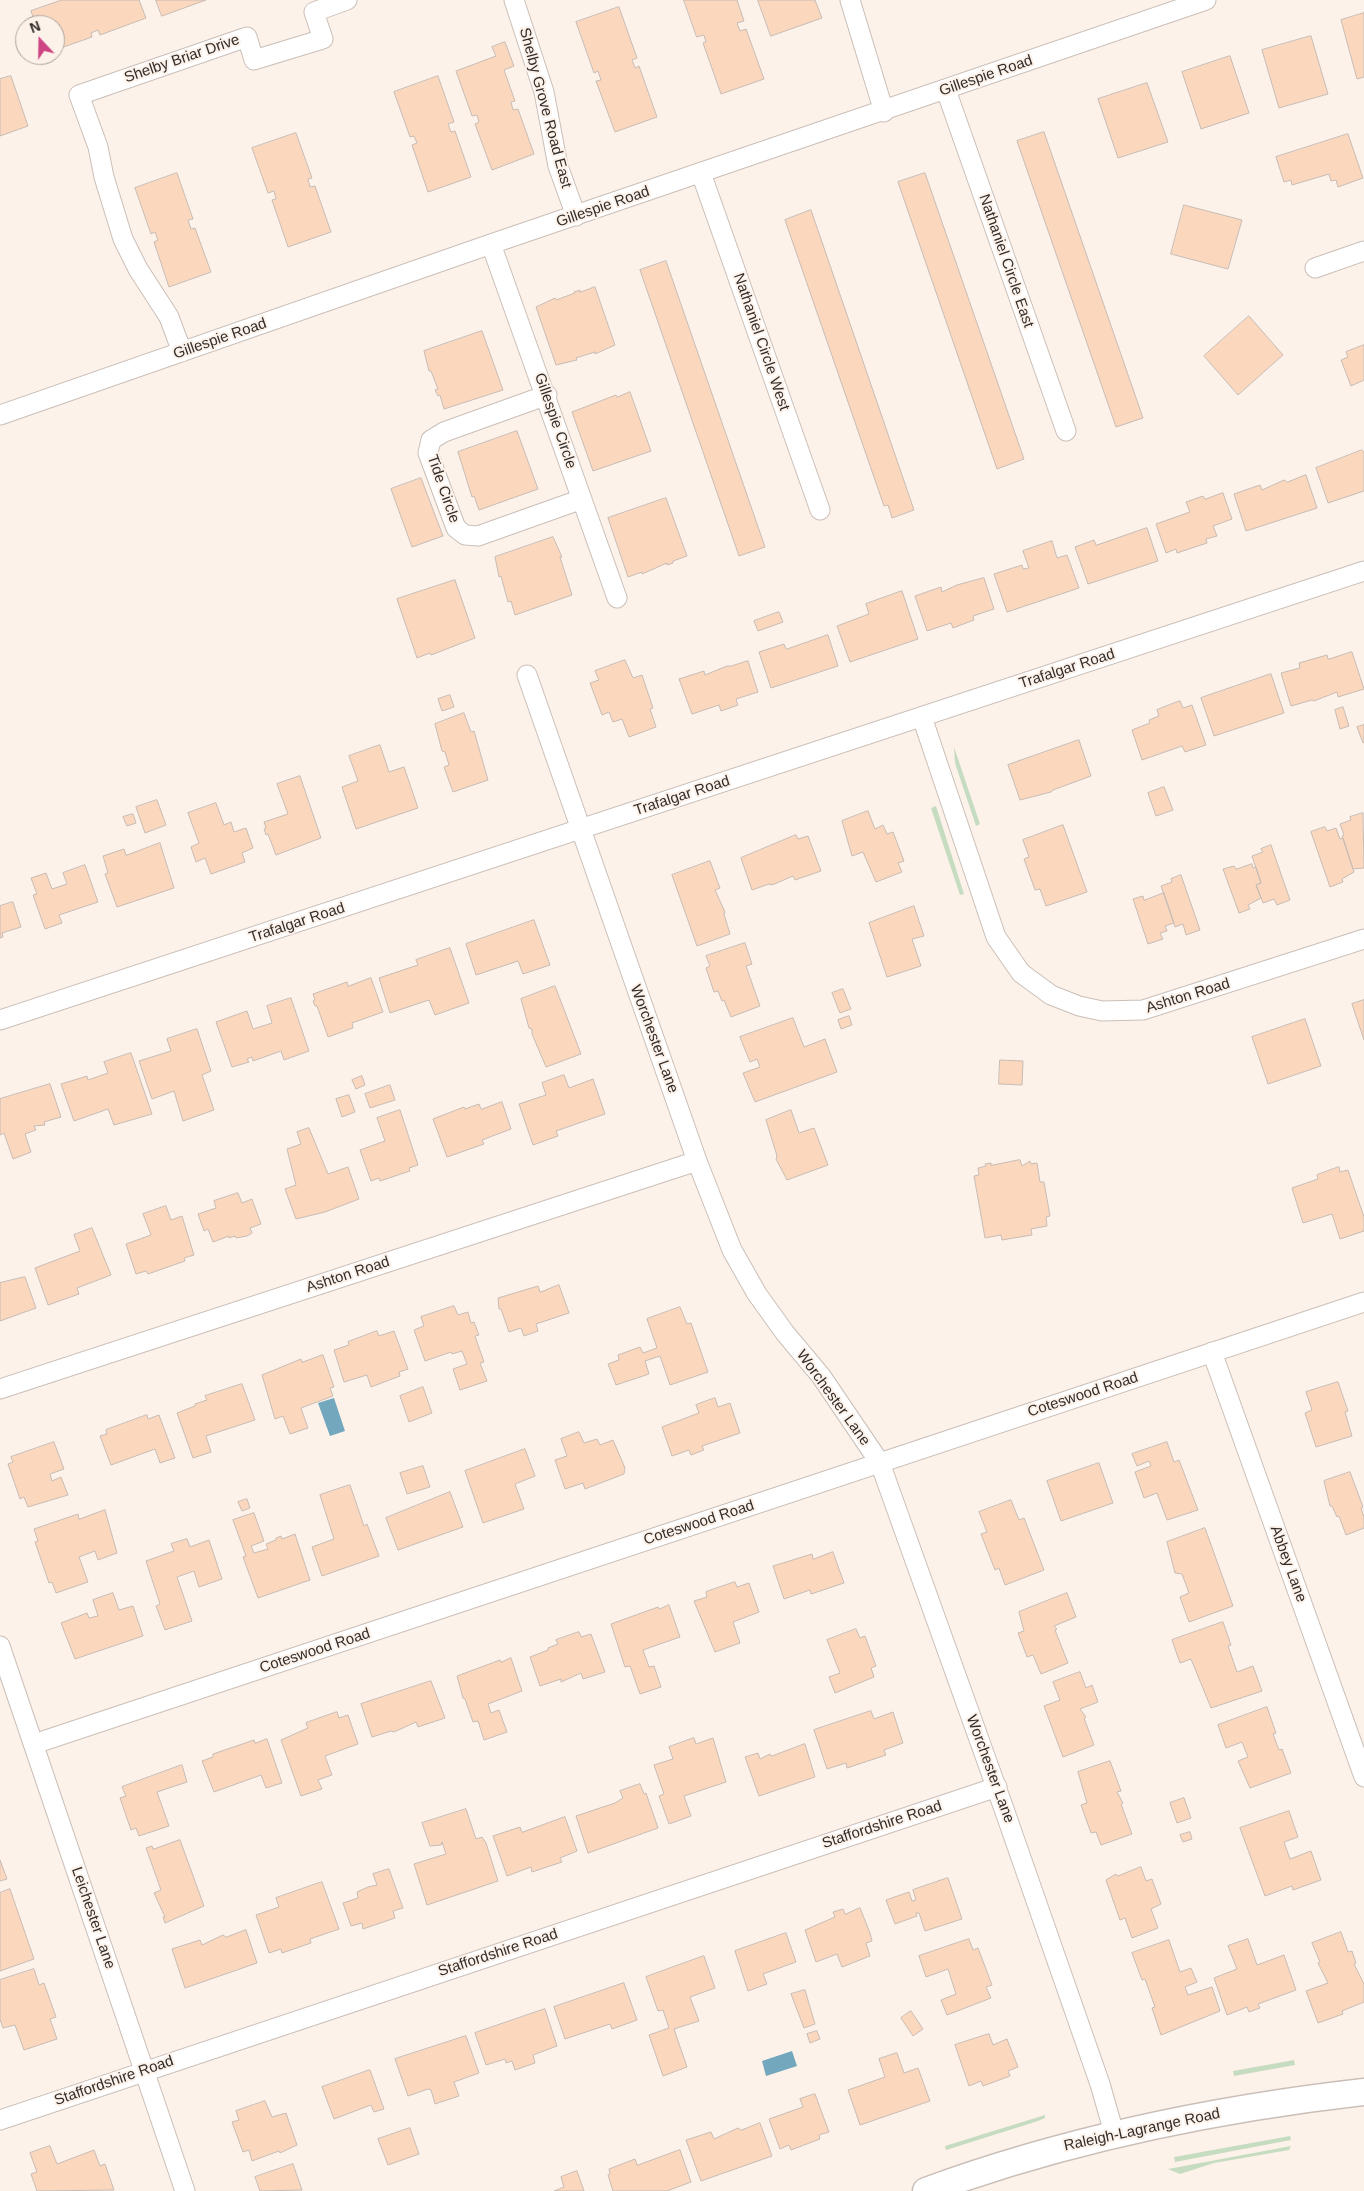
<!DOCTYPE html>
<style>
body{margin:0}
#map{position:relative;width:1364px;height:2191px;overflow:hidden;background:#fdf2ea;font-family:Helvetica,sans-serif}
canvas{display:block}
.north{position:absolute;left:15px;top:15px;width:50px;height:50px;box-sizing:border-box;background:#fdf2ea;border:1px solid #aba39d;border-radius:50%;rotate:339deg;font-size:14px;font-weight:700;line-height:20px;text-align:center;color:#312d2a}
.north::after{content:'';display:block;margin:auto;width:18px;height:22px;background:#cd4583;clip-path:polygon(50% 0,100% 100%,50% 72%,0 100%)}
</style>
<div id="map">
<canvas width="1364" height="2191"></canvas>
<div class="north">N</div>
</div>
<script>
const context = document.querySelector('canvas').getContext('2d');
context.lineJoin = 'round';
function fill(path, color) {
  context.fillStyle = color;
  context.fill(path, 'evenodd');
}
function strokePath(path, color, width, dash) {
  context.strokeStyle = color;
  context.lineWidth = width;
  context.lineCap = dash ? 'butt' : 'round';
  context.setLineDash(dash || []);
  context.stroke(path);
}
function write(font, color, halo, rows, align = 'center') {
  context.font = font + ' Helvetica,sans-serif';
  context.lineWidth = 4;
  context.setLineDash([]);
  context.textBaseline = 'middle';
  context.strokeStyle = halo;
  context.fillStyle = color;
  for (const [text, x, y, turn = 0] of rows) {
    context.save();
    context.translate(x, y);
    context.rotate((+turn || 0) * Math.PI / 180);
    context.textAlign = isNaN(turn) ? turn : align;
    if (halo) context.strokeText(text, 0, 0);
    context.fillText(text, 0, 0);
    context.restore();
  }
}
fill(new Path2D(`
 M954,747l26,77 -4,2 -21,-63z
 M936,806l28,88 -4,1 -29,-87z
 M1294,2060l1,5 -61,11 -1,-5z
 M1045,2115v3l-7,3 -92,29 -1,-4z
 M1290,2136l1,4 -116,22 -1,-5z
 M1291,2146l-2,4 -75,13 -34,11 -12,-5z`), '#c6dcc0');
fill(new Path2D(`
 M334,1398l11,33 -15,5 -12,-33z
 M792,2051l5,15 -31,10 -4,-15z`), '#72a7bd');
const building = new Path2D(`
 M62,0h77l7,18 -46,17 -2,-5 -7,3 1,4 -37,13v-25h-19l-5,-14z
 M156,0h50l-44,16z
 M684,0h53l7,21 -7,2 3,8 6,-2 18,50 -43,15 -18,-51 3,-1 -2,-7 -7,2z
 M758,0h57l7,18 -51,18z
 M619,7l18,51 -5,2 3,8 4,-2 18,51 -42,15 -19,-51 5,-1 -3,-9 -4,2 -18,-51z
 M1364,13v64l-7,2 -16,-59z
 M1311,36l17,58 -49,14 -17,-58z
 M505,42l9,24 -10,4 11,31 -4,1 2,8 5,-1 16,45 -42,16 -17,-46 4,-2 -2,-7 -5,1 -16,-45 40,-15 -4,-9z
 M1230,56l19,57 -48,16 -19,-57z
 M11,76l17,50 -28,10v-57z
 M438,76l16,46 -6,2 3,8 4,-1 16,46 -43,15 -16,-47 5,-2 -3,-7 -4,1 -16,-45z
 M1147,83l21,59 -50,16 -20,-59z
 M1044,132l99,286 -27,9 -99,-286z
 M296,133l16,45 -4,1 2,8 5,-1 16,46 -43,15 -16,-47 4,-1 -2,-8 -6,2 -16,-45z
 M1348,134l15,44 -25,9 -2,-7 -5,1 -2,-7 -37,11 -1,-5 -7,2 -8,-25z
 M177,173l16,46 -5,1 3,9 4,-1 16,44 -42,15 -15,-45 4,-2 -3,-8 -4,2 -16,-46z
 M925,173l99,286 -27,10 -99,-287z
 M1184,205l58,15 -14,49 -57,-15z
 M811,210l103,300 -22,8 -4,-13 -4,1 -99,-286z
 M666,261l99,286 -26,9 -99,-286z
 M595,287l20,58 -20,9v-2l-19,6 1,2 -21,5 -20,-58 19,-9 1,2 19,-7 -1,-1 6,-2v2z
 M1249,316l34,39 -45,40 -34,-39z
 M482,331l21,59 -59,19 -4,-14 -2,1 -3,-6 3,-1 -7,-18h-2l-5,-20z
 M1364,345v35l-13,6 -10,-26 7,-3 -2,-5z
 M630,392l21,59 -58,20 -21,-59 44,-17 1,2z
 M517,431l21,58 -59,21 -5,-14 -2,1 -14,-45z
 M1362,450l2,2v39l-36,12 -12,-35z
 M1306,475l11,33 -71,23 -12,-37 26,-9 2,5 22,-10 3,2z
 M421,478l22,58 -31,11 -21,-58z
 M1223,493l9,26 -19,7 4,10 -11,3 1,4 -30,10 -1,-4 -10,4 -10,-29 34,-12 -4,-10 17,-6 2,3z
 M666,498l21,58 -14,5v2l-6,2v-2l-25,11v-2l-14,5 -20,-59z
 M1147,528l11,33 -70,23 -13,-37 19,-7 2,5z
 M553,537l9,20h-2l12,38 -57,20 -4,-14 -3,1 -7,-26 -2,1 -4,-20z
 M1052,541l5,17 10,-3 12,33 -72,24 -13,-38 28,-9 1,4 6,-1 -6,-17z
 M984,578l10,31 -21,7 1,4 -21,8 -2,-5 -24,8 -12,-35 26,-9 1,5 15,-7z
 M455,580l20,58 -44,17 -1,-2 -13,5 -20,-59z
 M902,591l16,48 -68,23 -13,-36 32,-12 -3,-10z
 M779,612l4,10 -25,9 -4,-10z
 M828,635l10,31 -67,22 -12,-36 25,-8 2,5z
 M1352,652l12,37 -26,8 -1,-5 -23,9 -2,-1 -21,6 -10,-33 19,-5 -1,-5 28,-8 1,4z
 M625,660l8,18 9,-3 11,33 -3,1 6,18 -27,10 -7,-18 -9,3 -4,-10 -7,3 -12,-32 9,-3 -4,-9z
 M748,661l10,31 -22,7 2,6 -17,6 -2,-6 -27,9 -13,-35 25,-8 1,4 22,-9h4z
 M1271,674l13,39 -70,23 -13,-38z
 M450,695l4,12 -12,4 -4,-12z
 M1180,701l3,7 9,-3 14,40 -21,7 -3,-6 -40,14 -10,-30 18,-7 -1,-3 10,-4 -2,-6z
 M1343,707l6,19 -9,3 -5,-19z
 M464,713l7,19 3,-1 14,49 -35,12 -9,-25 5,-2 -4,-13 -3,-1 -7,-27z
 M1364,725v17l-1,1 -6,-16z
 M1079,740l12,36 -38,14 -2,2 -31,8 -12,-35z
 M380,745l9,27 15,-5 14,41 -62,21 -14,-42 16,-6 -9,-25z
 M300,776l21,62 -45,17 -8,-21 -2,1 -2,-6 2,-1 -2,-6 24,-8 -11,-30z
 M1164,787l9,23 -17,6 -8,-23z
 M157,800l9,25 -21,8 -9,-26z
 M216,803l8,22 7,-3 3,10 12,-4 7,20 -11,5 3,9 -34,12 -6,-16 -9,4 -5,-15 8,-4 -11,-30z
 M868,811l7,18 8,-4 4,9 6,-2 11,29 -6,2 4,9 -26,10 -13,-30 -11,4 -10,-35z
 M1363,813l1,55 -11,1 -11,-33 2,-1 -4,-11 11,-4 -1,-3z
 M133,814l3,9 -9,3 -4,-9z
 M1063,825l24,67 -41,14 -6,-17 -5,1 -11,-31 5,-2 -6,-17z
 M1325,827l2,4 9,-3 4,11 3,-1 11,34 -12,7 1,3 -13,5 -19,-55z
 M796,835l2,4 10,-3 13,35 -26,9 -2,-4 -21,9 -3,-1 -17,6 -11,-32z
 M160,843l14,45 -57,19 -12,-33 3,-1 -5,-17 21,-7 2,6z
 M1271,845l19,55 -13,5 -3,-6 -11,4 -7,-18 5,-2 -9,-27 11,-4 -2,-3z
 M710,861l10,27 -5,2 10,22 -1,2 6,20 -33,12 -25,-71z
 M1252,864l1,4 3,-1 5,16 -5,2 5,13 -13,7 2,4 -11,4 -16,-44 11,-3 2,3z
 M85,865l13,37 -39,13 3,8 -17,6 -12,-34 4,-1 -6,-16 15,-5 6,16 15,-5 -4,-11z
 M1181,875l19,55 -14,5 -3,-11 -8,3 -14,-41 11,-4 -1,-3z
 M1164,893l10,30 -9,3 2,5 -7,2 3,6 -15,5 -15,-45 10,-3 1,4z
 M13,902l8,25 -19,6 1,4 -3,1v-32z
 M914,906l10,30 -12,3 9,27 -34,11 -18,-54z
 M534,920l16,45 -27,9 -5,-13 -42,14 -10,-31z
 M745,943l7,21 -6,2 14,40 -29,11 -7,-17 -2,1 -4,-10 -4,1 -8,-24 4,-2 -4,-10z
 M450,948l19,55 -34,12 -6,-15 -39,13 -11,-35 39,-13 -2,-5z
 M371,978l12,34 -31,11 1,5 -25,9 -11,-31h-2l-2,-5 2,-1 -2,-6 34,-12 1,4z
 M555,986l26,68 -35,13 -14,-33v-5l-3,-1 -8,-29z
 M843,989l8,20 -11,4 -8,-20z
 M291,998l18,53 -25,9 -3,-9 -28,10 -1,-4 -5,2 2,3 -17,5 -16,-45 31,-11 6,18 19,-6 -5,-17z
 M1364,1000v40l-12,-36z
 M849,1016l3,9 -11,4 -3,-9z
 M793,1018l11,29 21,-8 12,33 -82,30 -12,-29 17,-6 -3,-8 -7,3 -10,-25z
 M1305,1019l16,47 -53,18 -16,-47z
 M197,1029l14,42 -9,4 12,35 -31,11 -9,-30 -22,8 -13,-38 32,-10 -4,-12z
 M131,1053l21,61 -38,11 -6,-16 -34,12 -13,-37 26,-8 1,4 20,-7 -4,-11z
 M1000,1060l23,1 -1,24 -23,-1z
 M564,1075l5,13 24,-9 12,35 -49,17 2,5 -25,9 -14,-41 27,-9 -4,-12z
 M362,1076l3,9 -9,4 -4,-9z
 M50,1084l11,33 -17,5 1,3 -11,1 2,4 -11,4 6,18 -18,7 -9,-26 -4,2v-36z
 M390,1085l5,15 -25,8 -5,-14z
 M349,1095l6,17 -13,5 -6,-18z
 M502,1102l9,27 -29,11 2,4 -37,13 -14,-38 31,-12 1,2 14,-5 2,5z
 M400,1110l18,55 -9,3 1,3 -30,10 -1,-3 -8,3 -11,-31 25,-9 -8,-23z
 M791,1110l8,23 15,-5 14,37 -41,15 -11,-21 1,-3 -11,-36z
 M309,1128l19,46 20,-7 11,32 -34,13 -29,7 -11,-30 11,-4 -9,-36 14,-5 -4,-12z
 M1020,1160l2,6 8,-5 1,3 6,-1 3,19h4l6,34 -4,1 1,9 -16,3 1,6 -30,5 -1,-5 -16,3 -11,-62 5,-1 -1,-7 8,-2 -1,-2 6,-1v2z
 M1339,1167l1,5 8,-2 16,47v14l-24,8 -8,-25 -29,9 -11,-35 26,-9 -1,-4z
 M238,1193l4,10 10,-4 9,25 -11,4 2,5 -5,3 -11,2 -1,-2 -6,2v-2l-16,6 -5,-13 -4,2 -6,-17 18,-6 -2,-7z
 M166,1206l5,14 11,-4 12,39 -10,3 1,3 -37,13 -2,-3 -10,3 -10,-30 25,-9 -8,-21z
 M92,1228l19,47 -34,13 2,6 -31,11 -13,-37 45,-17 -6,-16z
 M25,1277l11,31 -36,13v-38z
 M559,1285l10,28 -33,11 2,7 -14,5 -3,-8 -12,4 -8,-23h-2l-1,-11 40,-12 2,6z
 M454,1306l4,9 10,-3 3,11 3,-1 5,13 -4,1 9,26 -4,1 7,18 -27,9 -7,-21 14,-5 -5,-13 -10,3 -1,-2 -26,9 -11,-31 10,-4 -3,-9z
 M680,1307l7,17 4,-1 17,49 -38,13 -10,-29 -15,5 4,13 -33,11 -8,-21 11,-4 -1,-5 22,-8 3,6 14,-5 -10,-29z
 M377,1331l2,5 15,-5 14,38 -9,3 1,4 -29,11 -4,-12 -23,7 -10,-32 15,-5 -1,-3z
 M323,1355l11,32 -4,1 3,8 -32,12 7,20 -18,6 -7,-18 -8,3 -13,-44 39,-16 1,3z
 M1338,1382l10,29 -3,1 7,24 -36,11 -11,-34 7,-3 -6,-18z
 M242,1384l13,36 -49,16 5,16 -18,6 -16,-45 18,-7v-2l12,-4 -2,-4z
 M423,1387l9,26 -23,9 -9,-26z
 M715,1398l3,9 12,-4 10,30 -38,13 2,4 -13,5 -2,-5 -17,6 -10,-29 37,-14 -3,-8z
 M147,1415l1,4 11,-4 16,43 -15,5 -5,-14 -44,16 -11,-29 7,-2 -1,-4z
 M579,1432l5,11 13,-4 3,6 13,-5 12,28 -1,6 -39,15 -2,-6 -18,6 -10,-29 12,-4 -6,-17z
 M54,1442l10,27 -14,5 2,7 9,-4 7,18 -40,12 -4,-10 -4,2 -12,-35 5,-2 -2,-5z
 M1167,1442l7,20 5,-2 19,50 -31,10 -10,-27 -13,5 -9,-26 16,-6 -2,-5 -12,5 -5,-12z
 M525,1449l10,27 -20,8 9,25 -41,14 -18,-52z
 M1099,1463l14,40 -52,18 -14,-40z
 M423,1466l7,21 -23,7 -7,-21z
 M1350,1472l13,35 -2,1 3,9v11l-18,7 -7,-19 -2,1 -5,-11h-2l-6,-25z
 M350,1485l14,41 3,-2 12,32 -57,20 -10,-29 22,-8 -14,-44z
 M450,1492l13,35 -65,23 -12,-32z
 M247,1499l3,9 -8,3 -4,-9z
 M1011,1500l8,20 5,-2 20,52 -39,15 -6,-17 -4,2 -14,-36 6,-2 -8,-20z
 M105,1510l12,43 -19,7 -3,-9 -16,6 9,25 -32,11 -4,-11 -3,1 -14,-41 3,-1 -4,-12 44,-15 1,5z
 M254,1513l10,28 -13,5 3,7 14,-4 -2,-5 10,-4v-2l5,-2 1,3 13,-5 15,46 -52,18 -15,-41 3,-1 -13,-36z
 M1205,1528l28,78 -44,16 -9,-25 9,-4 -7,-19 -7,-1 -8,-31z
 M187,1539l3,8 19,-7 13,39 -23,8 -5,-16 -17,6 15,44 -27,9 -9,-24 4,-2 -14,-43 28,-10 -3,-7z
 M833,1552l11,31 -33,11 -1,-4 -26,9 -11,-33 39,-12 1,5z
 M735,1582l2,5 12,-4 10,29 -26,10 7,21 -25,9 -21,-51 13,-4 -1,-5z
 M113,1593l6,17 14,-4 10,30 -68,23 -14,-36 26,-10 2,5 9,-2 -5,-16z
 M1067,1593l9,24 -22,9 3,3 -2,1 13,33 -27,11 -8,-19 -6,2 -9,-24 6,-2 -5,-19z
 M669,1605l11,32 -37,13 6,17 5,-1 7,21 -21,7 -10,-28 -5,1 -14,-43 47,-17 1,2z
 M1223,1622l8,23 -3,1 9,26 16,-6 9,25 -51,17 -20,-49 -11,4 -8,-23z
 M856,1629l4,9 5,-2 11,30 -5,2 3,9 -39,16 -6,-16 11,-4 -13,-33z
 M579,1632l2,5 10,-3 14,38 -22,7 -2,-6 -20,9v-3l-21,7 -10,-29 18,-7v-2l10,-4 -2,-4z
 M511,1658l11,33 -34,13 3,9 8,-3 8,22 -23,8 -6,-19 -5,1 -8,-23 -2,-1 -6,-22 43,-16 1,2z
 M1080,1672l6,16 6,-3 6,17 -18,7 6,8 -2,1 10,27 -31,12 -19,-51 16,-6 -7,-18z
 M431,1681l14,37 -27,9 -2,-5 -22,10 -3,-1 -19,6 -11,-33z
 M1267,1707l9,26 -3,1 6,16 3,-1 9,24 -41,15 -12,-27 10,-4 -6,-15 -16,6 -8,-23z
 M871,1711l3,8 19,-7 10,31 -19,7 2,5 -39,13 -1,-5 -19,6 -13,-39z
 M337,1712l2,6 9,-3 10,29 -33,12 7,19 -14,5 4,9 -21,7 -20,-56 27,-12 -2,-5z
 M694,1738l2,6 17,-6 13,44 -42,14 7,20 -22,8 -10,-28 5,-2 -10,-29 19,-6 -4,-12z
 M267,1739l15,44 -16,5 -5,-13 -47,17 -12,-31 11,-4v-3l41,-14 1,3z
 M805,1744l10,33 -56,19 -14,-39 13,-4 2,6 10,-5 1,2z
 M1110,1761l11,30 -4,1 6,11 -2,1 11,30 -31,11 -5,-13 -5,1 -10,-28 6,-2 -9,-31z
 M182,1765l5,17 -30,10 12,34 -30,10 -3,-8 -5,2 -11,-32 6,-2 -4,-9z
 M640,1784l4,10 2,-1 12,35 -70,25 -12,-37 39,-13 8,-5 -3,-7z
 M1184,1798l7,20 -14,5 -7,-20z
 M466,1809l10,30 6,-2 4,6 12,38 -71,24 -13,-41 32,-10 -4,-12 -1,3 -11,1 -8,-23z
 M1289,1811l9,26 -14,5 6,17 21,-8 10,29 -28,10 -1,-4 -27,10 -25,-68z
 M565,1817l12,34 -17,7 2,4 -30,10 -1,-5 -24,9 -14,-40 27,-9 2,5z
 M1190,1832l2,7 -9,3 -3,-7z
 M180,1840l24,66 -39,17 -2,-6h2l-11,-24 7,-3 -15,-42 6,-2 1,3z
 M0,1860l7,19 -7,2z
 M1141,1867l5,14 6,-2 9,25 -10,5 7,19 -26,10 -7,-20 -5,2 -14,-40 10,-6 1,2z
 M389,1869l14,39 -10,3 2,7 -32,11 -1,-6 -11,3 -8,-23 15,-5 -1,-6 11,-5 9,-2 -4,-11z
 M948,1878l14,41 -37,12 -6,-18h-3l1,3 -22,8 -9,-24 23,-8 3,9 4,-1 -3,-10z
 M322,1882l17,47 -29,10 1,4 -29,10 -1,-4 -12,4 -13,-38 23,-8 -3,-9z
 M10,1889l24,70 -34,12v-78z
 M860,1908l10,25 2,8 -6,2 4,13 -28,11 -5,-13 -21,8 -11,-32 30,-13 -2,-5 10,-3 2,5z
 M246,1930l11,33 -72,25 -13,-39 28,-9 2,5 21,-10 3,2z
 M1341,1932l7,20 4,-1 4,12 -2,1 10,20v18l-22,9 1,3 -25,9 -12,-32 22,-8 -10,-20 2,-1 -8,-19z
 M786,1933l10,29 -33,12 4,10 -19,7 -13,-40z
 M969,1939l4,11 5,-2 14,37 -6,2 5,11 -44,17 -6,-15 15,-6 -8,-25 -22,8 -7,-21z
 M1248,1939l9,26 27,-10 12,35 -38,14 2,4 -11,4 -2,-5 -20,8 -13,-37 23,-9 -9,-23z
 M1169,1940l11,32 11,-4 6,14 -12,5 3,8 24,-8 8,24 -59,24 -9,-27 3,-1 -10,-28 -3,1 -10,-27z
 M704,1956l11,32 -25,9 9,24 -25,8 13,38 -24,9 -14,-41 20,-7 -6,-18 -5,1 -12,-34z
 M34,1969l5,16 5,-2 12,34 -6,2 7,20 -33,11 -9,-25 -12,3 -3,-9v-39z
 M624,1983l13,37 -25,9 -2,-5 -45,15 -11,-32z
 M805,1990l10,34 -11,4 -13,-34z
 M545,2009l12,37 -24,9 2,8 -20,7 -3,-9 -6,2 -1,-4 -19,6 -11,-32z
 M911,2011l12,18 -10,7 -12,-18z
 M817,2031l3,8 -10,4 -3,-9z
 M989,2034l4,11 14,-6 11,28 -10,4 2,5 -27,10 -2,-5 -12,5 -14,-41z
 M466,2036l13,37 -25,9 5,14 -24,8 -4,-14 -3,-1 -20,7 -13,-37z
 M897,2053l7,20 14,-5 12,33 -70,24 -12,-35 37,-13 -6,-18z
 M370,2070l14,39 -10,3 -3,-7 -37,14 -12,-32z
 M815,2094l14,38 -10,3 1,4 -29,11 -2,-5 -9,4 -11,-30 34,-12 -3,-8z
 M265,2101l7,16 14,-4 11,32 -17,8 -1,-2 -27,10 -3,-11 -6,2 -11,-30 7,-2 -3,-9z
 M760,2123l12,33 -71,25 -15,-41 25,-8 3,7 24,-11 3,2z
 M410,2128l9,26 -31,11 -10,-26z
 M50,2146l7,18 37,-14 6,16 5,-2 9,26 -77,1 -6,-17 6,-2 -7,-19z
 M680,2150l11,32 -24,9h-54l-5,-16 2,-1 -1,-5 26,-10 2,6z
 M293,2164l9,26 -42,1 -5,-14z
 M577,2171l7,20h-30l10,-4 -3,-10z`);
fill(building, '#fad7bd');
strokePath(building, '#c7bcb5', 1);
const minor = new Path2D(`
 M514,0l30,92 14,74 18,50
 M850,0l34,112
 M946,90l120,341
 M701,173l119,337
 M491,244l126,354
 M1315,268l49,-17
 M182,352l-13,-35 -31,-48 -15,-30 -19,-62 -6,-30 -19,-52 168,-58 7,23 69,-21 -9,-27 33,-12
 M547,395l-103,37 -13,8 -3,13 28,75 9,7 13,1 104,-37
 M0,415l491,-171 715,-244
 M527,675l170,486 35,89 25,44 28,39 36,43 59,87 124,346 96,275 14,49
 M922,717l74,220 25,36 30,22 28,11 23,5 41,-1 221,-71
 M0,1020l1364,-449
 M1212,1352l152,425
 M0,1389l697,-228
 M0,1646l185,545
 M34,1744l1330,-442
 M0,2120l997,-333`);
const secondary = new Path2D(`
 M926,2191c142,-52 288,-82 438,-99`);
strokePath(minor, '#cabfb8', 21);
strokePath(secondary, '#cabfb8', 29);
strokePath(minor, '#fff', 19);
strokePath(secondary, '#fff', 26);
write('15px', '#312d2a', '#fdf2ea', [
 ["Shelby Briar Drive",182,59,-19],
 ["Gillespie Road",986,76,-19],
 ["Shelby Grove Road East",545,108,75],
 ["Gillespie Road",603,207,-19],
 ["Nathaniel Circle East",1006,261,71],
 ["Gillespie Road",220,339,-19],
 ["Nathaniel Circle West",761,342,71],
 ["Gillespie Circle",555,421,71],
 ["Tide Circle",443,489,71],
 ["Trafalgar Road",1067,669,-18],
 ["Trafalgar Road",682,796,-18],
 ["Trafalgar Road",297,923,-18],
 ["Ashton Road",1188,996,-17],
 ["Worchester Lane",654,1039,70],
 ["Ashton Road",348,1275,-18],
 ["Coteswood Road",1083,1395,-18],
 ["Worchester Lane",833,1398,54],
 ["Coteswood Road",699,1523,-18],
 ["Abbey Lane",1288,1564,70],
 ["Coteswood Road",315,1651,-18],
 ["Worchester Lane",990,1769,70],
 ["Staffordshire Road",882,1825,-18],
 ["Leichester Lane",93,1918,71],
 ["Staffordshire Road",498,1953,-18],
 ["Staffordshire Road",114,2081,-19],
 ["Raleigh-Lagrange Road",1142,2130,-12]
]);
</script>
